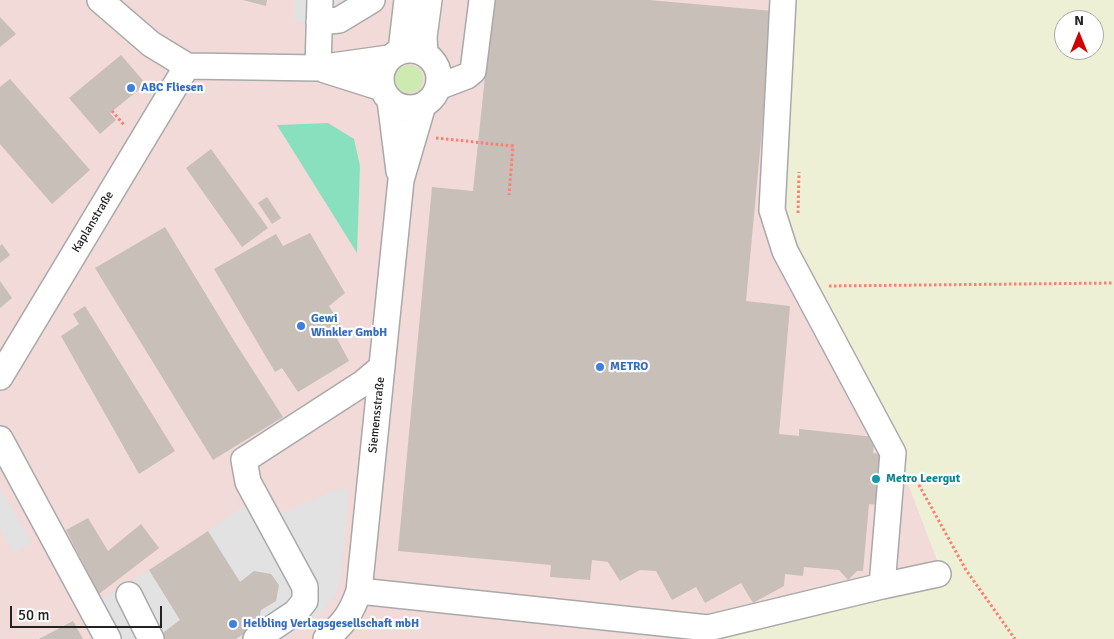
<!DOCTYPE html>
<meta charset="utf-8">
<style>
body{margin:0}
#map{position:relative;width:1114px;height:639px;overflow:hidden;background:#f2efe9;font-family:Signika,sans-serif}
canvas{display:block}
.north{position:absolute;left:1054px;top:10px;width:50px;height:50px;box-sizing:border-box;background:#fff;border:1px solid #a7a7a7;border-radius:50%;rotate:0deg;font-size:14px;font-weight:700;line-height:20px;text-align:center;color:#222}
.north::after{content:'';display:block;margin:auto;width:18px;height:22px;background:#d40000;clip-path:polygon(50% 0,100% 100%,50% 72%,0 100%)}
.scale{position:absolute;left:10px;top:606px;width:152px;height:22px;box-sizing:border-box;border:2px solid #222;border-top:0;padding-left:6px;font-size:15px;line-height:18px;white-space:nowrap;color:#222;-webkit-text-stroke:4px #fff;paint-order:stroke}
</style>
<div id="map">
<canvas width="1114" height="639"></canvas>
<div class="north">N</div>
<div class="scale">50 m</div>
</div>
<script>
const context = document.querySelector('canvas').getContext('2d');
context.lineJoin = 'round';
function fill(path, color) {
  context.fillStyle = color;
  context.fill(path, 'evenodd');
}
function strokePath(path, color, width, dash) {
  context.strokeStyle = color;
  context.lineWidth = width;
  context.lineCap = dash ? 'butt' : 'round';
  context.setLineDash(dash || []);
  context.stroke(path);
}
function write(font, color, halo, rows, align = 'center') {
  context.font = font + ' Signika,sans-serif';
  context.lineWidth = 4.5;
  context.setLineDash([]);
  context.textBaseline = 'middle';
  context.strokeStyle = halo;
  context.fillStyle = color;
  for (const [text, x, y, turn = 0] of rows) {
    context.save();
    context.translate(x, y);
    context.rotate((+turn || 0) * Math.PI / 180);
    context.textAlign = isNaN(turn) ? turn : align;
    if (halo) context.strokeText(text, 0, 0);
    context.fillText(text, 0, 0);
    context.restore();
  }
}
fill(new Path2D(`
 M0,0h794l102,452 48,126 -255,61h-689z`), '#f2dad9');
fill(new Path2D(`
 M794,0h320v639h-425l255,-62 -48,-125 -81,-166 -30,-75zM1064,20h30v30h-30z`), '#eef0d5');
fill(new Path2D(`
 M395 79a14 14 0 1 1 28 0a14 14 0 1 1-28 0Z`), '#cdebb0');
fill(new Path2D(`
 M328,123l26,16 6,27 -3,87 -80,-128z`), '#88e0be');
fill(new Path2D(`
 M294,0h52v2h-35v20l-17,-1z
 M0,488l32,55 -18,10 -14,-25z
 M349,489l-8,88 -4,15 -16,22 -38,25h-47l22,-15 3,-14 15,-9 3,-16 -25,-14 -14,11 -32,-51 53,-37 15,22 59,-26z
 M149,570l31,50 -16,12 -1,7h-39l-22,-40z`), '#e2e2e2');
fill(new Path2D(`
 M243,0h24l-1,6z
 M493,0h156l124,11 -27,290 44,5 -11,128 20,2v-7l76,8 -2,16 11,1 -5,51 -10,-1 -6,67h-6l-9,9 -9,-10 -35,-3 -1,9 -18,-2 -1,12 -31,17 -12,-20 -36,20 -9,-16 -24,13 -16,-29 -16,-1 -20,11 -12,-19 -16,-2 -2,20 -40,-3 1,-12 -153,-14 34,-364 41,4z
 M0,17l16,17 -16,13z
 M121,55l25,29 -36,29 6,7 -16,14 -31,-36z
 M10,79l80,91 -38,34 -52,-60v-57z
 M211,149l57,79 -26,19 -56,-79z
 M267,197l14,21 -9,6 -14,-21z
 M165,227l71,117 47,73 -70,43 -118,-192z
 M310,233l35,60 -16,13 13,21 -8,6 15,28 -51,31 -16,-24 -7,4 -61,-103 62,-35 7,12z
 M2,244l8,11 -10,8v-17z
 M0,281l12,17 -12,10z
 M85,306l90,145 -36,23 -78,-138 18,-12 -6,-10z
 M88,518l20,33 33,-27 18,24 -60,46 -33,-64z
 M208,531l32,51 14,-11 17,3 8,11 -3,16 -15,9 -3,14 -22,15h-73l1,-7 16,-12 -31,-50z
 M73,621l10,18h-44z`), '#c7bfb8');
const minor = new Path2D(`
 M100,0l51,44 36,22 131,2 71,-10
 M319,22l20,-2 33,-20
 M381 79a29 29 0 1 1 58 0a29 29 0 1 1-58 0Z
 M401,51l6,-51
 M425,54l-1,-17 5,-37
 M318,68l2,-68
 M325,70l57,18
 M438,87l29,-11 6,-5 9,-71
 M390,100l9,71
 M0,377l187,-311
 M0,439l108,200
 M882,586l56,-12
 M359,591l349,37 174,-42 11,-133 -108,-202 -13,-41 11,-210
 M129,595l22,44
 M256,639l40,-27 9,-11v-14l-57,-105 -4,-22 119,-77 19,-16
 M326,639c18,-16 25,-25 33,-48l42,-411 22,-75`);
strokePath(minor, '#a9a9a9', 28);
strokePath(new Path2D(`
 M112,111l13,15
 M436,138l77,8 -4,49
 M798,213l1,-41
 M829,286l285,-3
 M914,476l52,94 49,69`), '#fa8072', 3, [2.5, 2.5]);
strokePath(minor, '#fff', 25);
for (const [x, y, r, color] of [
 [131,88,5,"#3f7fe0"],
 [301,326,5,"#3f7fe0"],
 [600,367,5,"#3f7fe0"],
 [876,479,5,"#0f9aa8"],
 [233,624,5,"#3f7fe0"]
]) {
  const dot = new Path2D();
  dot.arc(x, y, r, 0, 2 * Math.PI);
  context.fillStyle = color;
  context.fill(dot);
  strokePath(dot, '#fff', 2);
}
write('bold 12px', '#366cbe', '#fff', [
 ["ABC Fliesen",141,88],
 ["Gewi",311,319],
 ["Winkler GmbH",311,333],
 ["METRO",610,367],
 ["Helbling Verlagsgesellschaft mbH",243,624]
], 'left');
write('12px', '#222', '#fff', [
 ["Kaplanstraße",93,222,-59],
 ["Siemensstraße",377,415,-84]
]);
write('bold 12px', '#0d838f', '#fff', [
 ["Metro Leergut",886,479]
], 'left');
</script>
